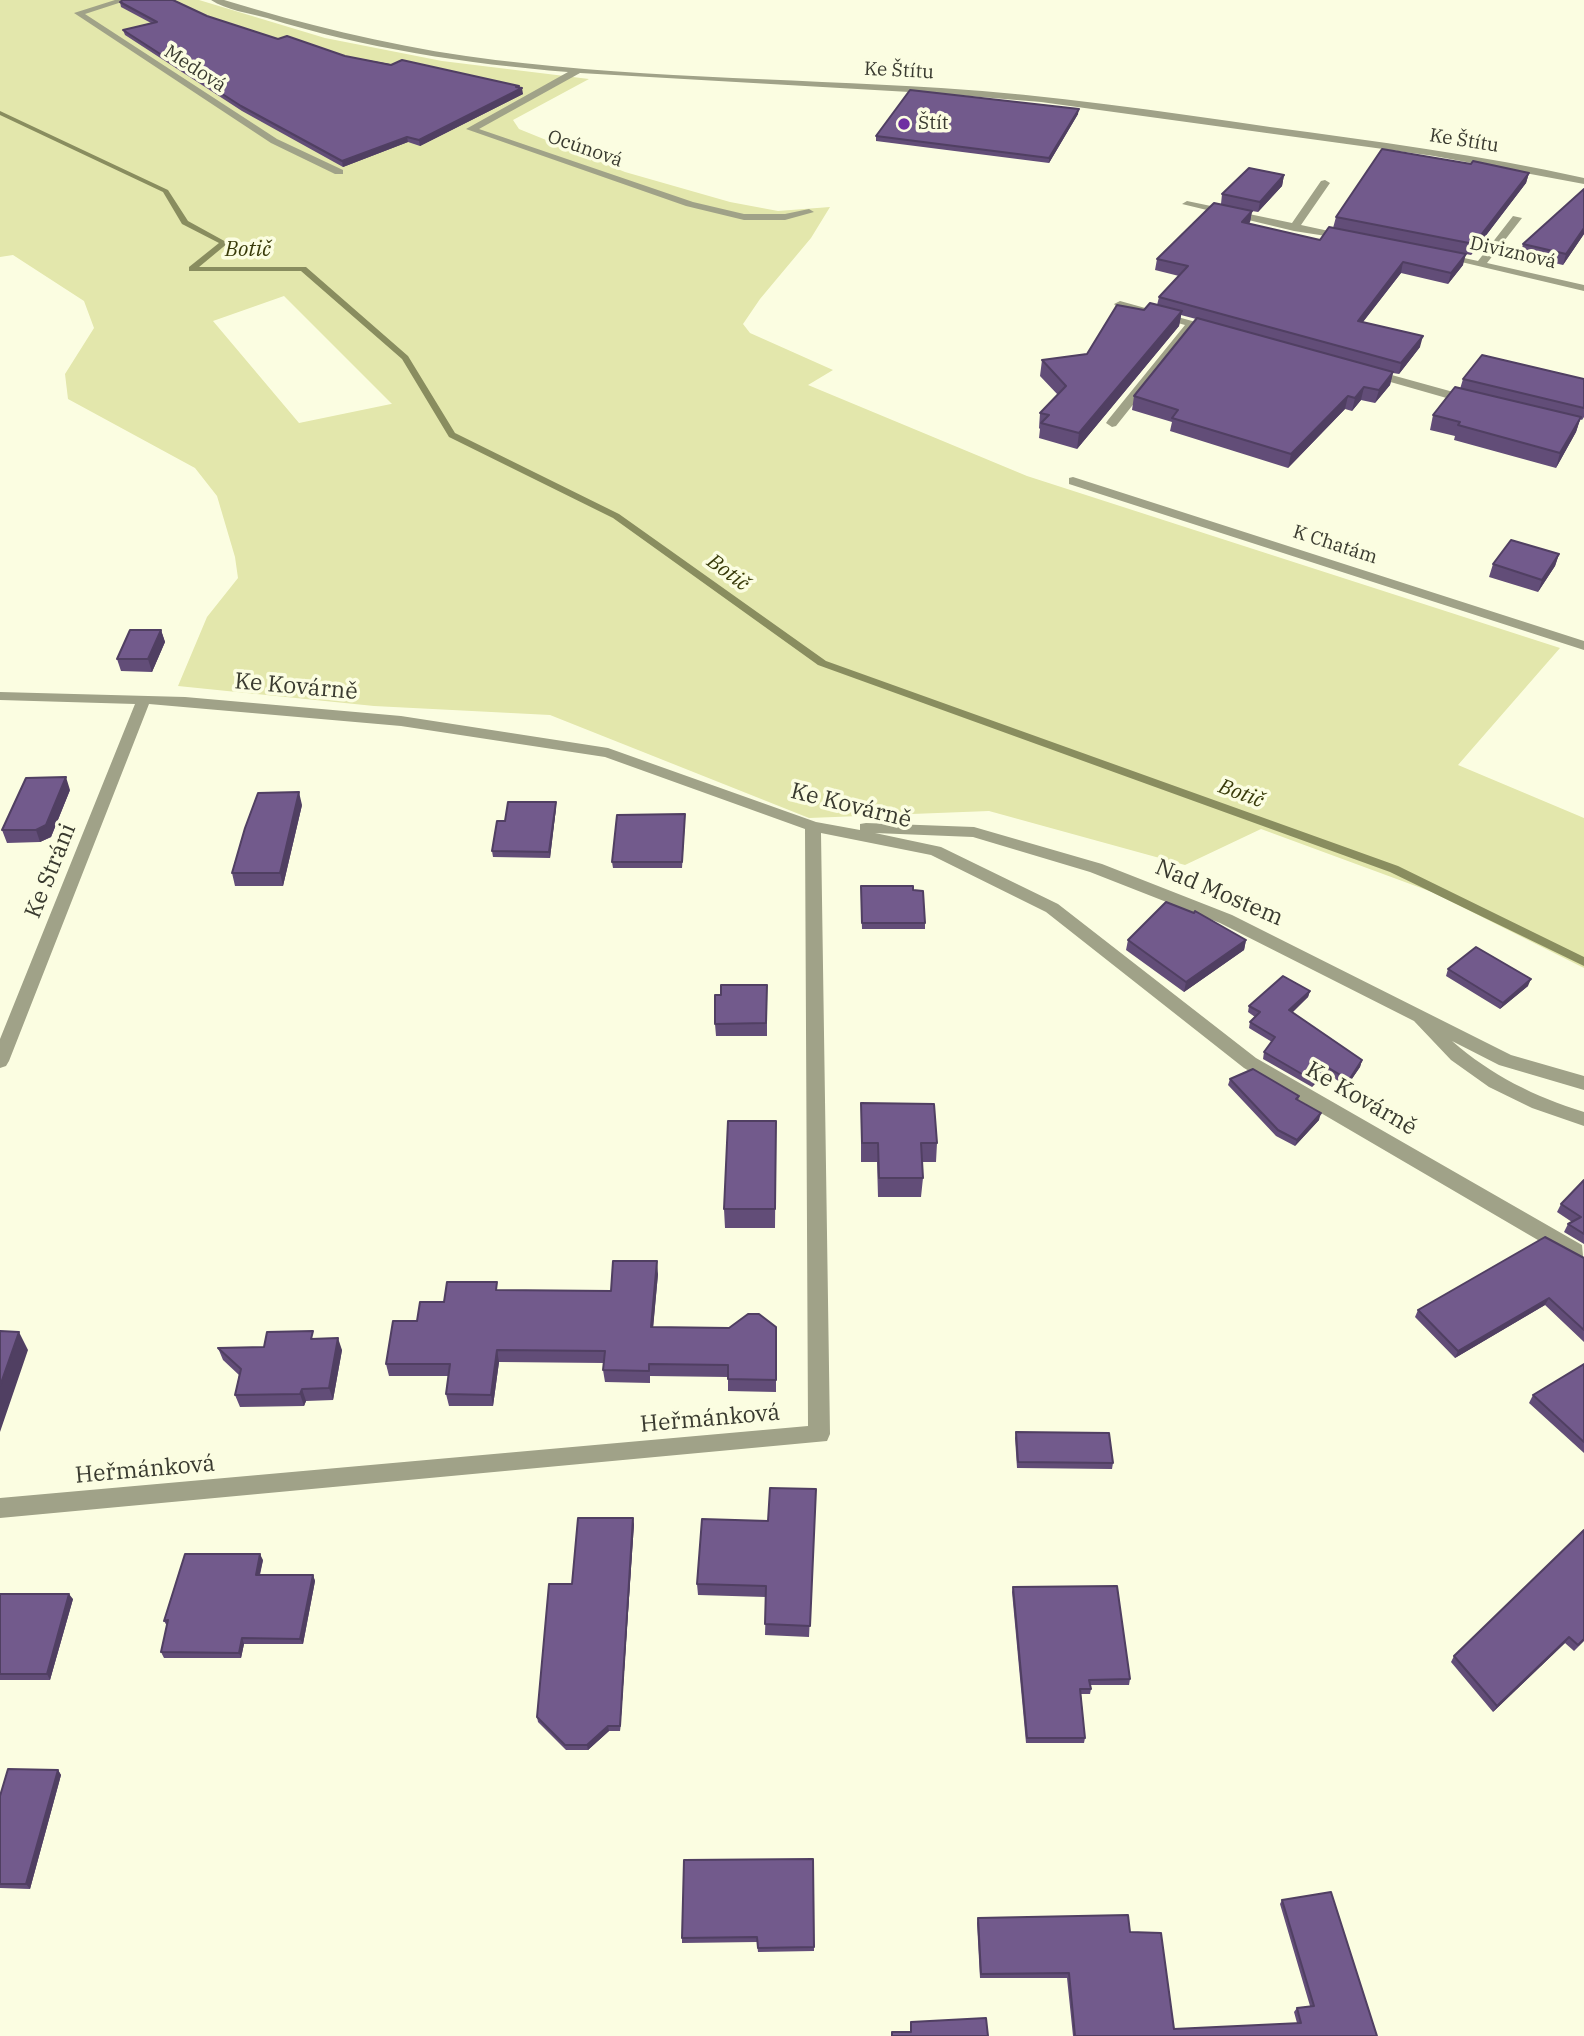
<!DOCTYPE html>
<meta charset="utf-8">
<style>
body{margin:0}
canvas{display:block;background:#fbfde1}
</style>
<canvas width="1584" height="2036"></canvas>
<script>
const context = document.querySelector('canvas').getContext('2d');
context.lineJoin = 'round';
function fill(path, color) {
  context.fillStyle = color;
  context.fill(path, 'evenodd');
}
function strokePath(path, color, width, dash) {
  context.strokeStyle = color;
  context.lineWidth = width;
  context.lineCap = dash ? 'butt' : 'round';
  context.setLineDash(dash || []);
  context.stroke(path);
}
function write(font, color, halo, rows, align = 'center') {
  context.font = font + ' "IBM Plex Serif",serif';
  context.lineWidth = 7;
  context.setLineDash([]);
  context.textBaseline = 'middle';
  context.strokeStyle = halo;
  context.fillStyle = color;
  for (const [text, x, y, turn = 0] of rows) {
    context.save();
    context.translate(x, y);
    context.rotate((+turn || 0) * Math.PI / 180);
    context.textAlign = isNaN(turn) ? turn : align;
    if (halo) context.strokeText(text, 0, 0);
    context.fillText(text, 0, 0);
    context.restore();
  }
}
fill(new Path2D(`
 M0,0h199l126,38 117,23 147,18 -76,41 6,9 106,43 105,30 48,9 52,-4 -19,31 -51,61 -17,25 7,9 83,37 -25,15 219,91 533,172 -102,117 126,53v150l-152,-76 -171,-63 -76,36 -196,-54 -180,7 -259,-103 -176,-9 -196,-20 29,-69 31,-39 -3,-21 -18,-61 -22,-28 -127,-69 -3,-25 29,-46 -10,-27 -71,-46 -13,2zM284,296l108,108h-1l-92,19 -86,-102z`), '#e3e7ac');
fill(new Path2D(`
 M0,111l168,79 20,31 40,22 -29,24h107l102,89 47,77 164,81 207,147 572,205 186,91v9l-194,-94 -572,-207 -205,-147 -164,-81 -47,-78 -101,-88h-112v-4l30,-24 -37,-19 -19,-32 -163,-77z`), '#898d5f');
fill(new Path2D(`
 M115,0h13l-43,14 192,125 66,31v4h-8l-64,-31 -197,-130z
 M211,0h13c79,24 159,44 242,56 157,22 317,22 475,32 110,7 220,23 329,39 105,14 211,28 314,51v6l-150,-28 -393,-54 -97,-8 -364,-21 -101,56 214,73 51,12h41l24,-5 5,3 -29,8h-41l-58,-14 -220,-77 102,-57c-101,-8 -204,-24 -301,-54 -18,-5 -41,-8 -56,-18z
 M1325,180l5,3 -29,42 51,11v4l-58,-9 -112,-27 5,-3 105,22 29,-42z
 M1513,216l9,2 -35,45 97,22v6l-148,-35 5,-3 37,8z
 M1120,301l101,28 -6,3 -20,-5 -79,99 -4,1 -6,-4 2,-3 77,-95 -69,-19 -2,-2z
 M1370,369l105,29 2,3 -6,4 -105,-30v-4z
 M1073,477l511,164v9l-515,-166v-6z
 M0,692l185,5 216,19 207,32 208,74 44,8v-6l6,-1 108,4 128,37 130,51 279,140 73,21v14l-85,-25 -47,-24c39,34 83,56 132,71v14l-52,-18 -43,-21 -38,-27 -37,-39 -194,-98 -130,-51 -117,-35 -98,-4 66,14 117,57 198,154 326,187 2,22 -340,-199 -198,-156 -115,-57 -110,-22 9,601 -3,7 -827,77v-20l808,-72 -3,-597 -200,-72 -204,-31 -252,-22 -140,357 -3,5 -6,2v-29l135,-335 -135,-4z`), '#a0a288');
fill(new Path2D(`
 M120,2l87,14 71,23 67,17 174,31 4,7 -103,52 -12,-4 -65,25 -101,-56 -117,-76 -2,-5 28,-7 -30,-16z
 M1078,114l-29,49 -173,-22v-5z
 M1471,164l58,9 -3,10 -55,72 -138,-27 3,-11z
 M1284,175l-2,11 -24,26 -12,-2 6,1 -2,11 -2,2 72,16 143,25 -15,19 -47,-11 -38,49 57,25 -21,27 -6,-1 -3,12 -15,18 -14,-3 -9,11 -7,-2 -57,59 -118,-37 2,-9 -40,-12 2,-14 62,-77 -15,-4 -2,11 -102,123 -38,-11 1,-9 -1,-1 1,-15 18,-18 -18,-19 2,-16 45,-6 57,-44 13,-5 2,-8 20,-21 -24,-6 2,-11 64,-55 1,-10z
 M1584,234l-21,31 -43,-10 3,-11z
 M1463,379h121v38l-2,3 -2,-1 -4,13 -20,36 -102,-28 1,-4 -25,-6 3,-15 27,-26z
 M1559,554l-4,12 -17,26 -49,-15 4,-13z
 M161,630l4,12 -13,30 -31,-1 -4,-12z
 M70,790l-19,47 -11,5 -33,1 -5,-13z
 M302,805l-19,81h-48l-3,-13z
 M556,808l-6,50 -57,-1 -1,-6 13,-30z
 M685,821l-3,47h-69l-1,-6z
 M913,890l12,33v6h-63l-1,-37z
 M1128,940h118l-2,10 -60,42 -58,-42z
 M1448,969l80,17 -28,23 -54,-33z
 M767,985v51h-51l-1,-12 6,-29z
 M1310,991l-2,6 -16,15 70,48 -2,7 -13,19 -22,-13 -13,14 -49,-28 1,-7 8,-10 -23,-14 1,-6 5,-5 -7,-5 1,-6z
 M1230,1079l69,17 -1,5 21,19 -24,26 -19,-10 -48,-51z
 M861,1103l76,40 -1,19h-14l1,16 -2,19h-43l-1,-35h-16z
 M776,1121l-1,107h-50l-1,-19z
 M1584,1180v64l-20,-12 4,-8 4,-2 -15,-10 4,-8z
 M1584,1258v84l-39,-37 -90,53 -40,-41 3,-7z
 M658,1274l-5,53 76,1 47,-1v65l-48,-1v-14l-78,-1v7l-45,-1 -2,-12 1,-7 -105,-1 -6,44h-44l-3,-12 3,-18h-60l-3,-12 31,-43 27,-19 55,-12 112,1z
 M315,1339l27,11 -9,50 -27,1 -2,5 -64,1 -5,-12 4,-20 -16,-15 -5,-12 46,-1z
 M1584,1364v89l-55,-50 4,-8z
 M1016,1432l97,31 -1,6 -95,-1 -2,-30z
 M816,1489l-7,148 -44,-2 1,-38 -68,-2 -1,-11 71,-63z
 M634,1524l-14,207h-11l-21,19h-22l-28,-28 -1,-5 35,-133z
 M1584,1530v111l-10,10 -9,-8 -72,69 -42,-50 3,-6z
 M263,1560l-3,15h53l2,6 -12,63h-59l-3,14h-77l-3,-6 6,-26 -3,-5z
 M1013,1587l117,92 -1,6h-39l1,4 -1,5h-9l4,44 -1,5h-58l-14,-151z
 M0,1594l73,5 -23,81h-50z
 M58,1770l3,5 -31,114 -30,-1v-92z
 M813,1859l1,92 -56,1 -1,-10 -75,1v-5z
 M1282,1900l95,136h-304l-6,-58h-87l-3,-55 1,-5 152,14 44,97 123,-6 -3,-11 3,-4 13,-2 -30,-102z`), '#624d78');
fill(new Path2D(`
 M519,86v4l3,-2 1,6 -103,52 -1,-6z
 M1079,109l-1,5 -29,49v-5z
 M407,137l1,5 -65,25 -1,-6z
 M1529,173l-3,10 -55,72 3,-11z
 M1284,175l-2,11 -24,26 2,-10z
 M1252,211l-2,11 -10,11 2,-11z
 M1584,228v6l-21,31 3,-11z
 M1466,254l-3,11 -15,19 3,-11z
 M1403,262l-2,11 -46,59 3,-11z
 M1182,311l-3,15 -102,123 2,-16z
 M1423,336l-3,11 -21,27 2,-11z
 M1393,372l-3,13 -15,18 4,-13z
 M1364,387l-3,13 -9,11 3,-13z
 M1348,396l-3,13 -57,59 3,-14z
 M1581,417l-5,15 -20,36 4,-15z
 M1559,554l-4,12 -17,26 4,-12z
 M161,630l4,12 -13,30 -4,-13z
 M66,777l4,13 -19,47 -11,5 -4,-12z
 M299,792l3,13 -19,81 -3,-13z
 M556,802v6l-6,50 -1,-6z
 M1246,940l-2,10 -60,42 2,-10z
 M1531,979l-3,7 -28,23 3,-6z
 M1310,991l-2,6 -20,20 1,-7z
 M1362,1060l-2,7 -13,19 2,-6z
 M1327,1067l-2,6 -13,14 2,-6z
 M1321,1113l-2,7 -24,26 2,-6z
 M657,1261l1,13 -6,66 -1,-13z
 M1549,1298l-4,7 -90,53 3,-7z
 M19,1332l9,18 -28,82v-46z
 M338,1338l4,12 -9,50 -4,-12z
 M497,1350l2,12 -6,44 -2,-11z
 M302,1389l4,12 -2,5 -4,-12z
 M633,1518l1,6 -14,207v-5z
 M260,1554l3,6 -5,21 -2,-6z
 M313,1575l2,6 -12,63 -3,-5z
 M69,1594l4,5 -23,81 -3,-6z
 M1569,1637l-4,6 -72,69 4,-6z
 M242,1638l2,6 -3,14 -2,-5z
 M608,1726l1,5 -21,19 -1,-5z
 M58,1770l3,5 -31,114 -4,-5z`), '#503f62');
const building = new Path2D(`
 M123,0h50l34,16 71,23 9,-3 58,20 46,9 11,-5 117,26 -3,1 6,1 -103,52 -12,-3 -65,24 -101,-55 -118,-76 34,-8 -37,-20z
 M910,90l169,19 -30,49 -173,-22z
 M1382,149l89,15 2,-3 56,12 -55,71 -138,-27z
 M1249,168l35,7 -24,27 -38,-8z
 M1584,189v39l-18,26 -43,-10z
 M1214,203l38,8 -10,11 78,18 9,-13 137,27 -15,19 -48,-11 -45,59 65,15 -22,27 -242,-66 29,-31 -31,-7z
 M1150,303l32,8 -103,122 -38,-10 8,-8 -9,-2 26,-27 -24,-26 45,-6 30,-49 27,5z
 M1197,318l196,54 -14,18 -15,-3 -9,11 -7,-2 -57,58 -119,-36 6,-8 -44,-14z
 M1482,355l102,24v29l-121,-29z
 M1455,387l126,30 -21,36 -102,-28 2,-3 -27,-7z
 M1511,540l48,14 -17,26 -49,-16z
 M130,630h31l-13,29h-31z
 M66,777l-20,48 -10,5h-34l24,-52z
 M299,792l-19,81h-48l13,-45 13,-35z
 M508,802h48l-7,50 -57,-1 5,-30h8z
 M685,814l-3,48h-70l5,-47z
 M861,886h52v4l10,1 2,32h-63z
 M1166,902l28,11 1,-2 51,29 -60,42 -58,-42z
 M1476,947l55,32 -28,24 -55,-34z
 M1283,976l27,15 -21,19 73,50 -13,20 -22,-13 -13,14 -50,-29 11,-15 -25,-15 10,-10 -11,-6z
 M721,985h46l-1,38 -51,1v-29h6z
 M1253,1069l46,27 -3,3 25,14 -24,27 -19,-10 -48,-51z
 M861,1103l73,1 3,39h-16l2,35h-44l-1,-35h-16z
 M728,1121h48l-1,88h-51z
 M1584,1180v54l-16,-10 13,-7 -20,-13z
 M1545,1237l39,21v72l-35,-32 -91,53 -40,-41z
 M613,1261h44l-6,66 78,1 19,-14h11l17,13v53l-48,-1v-14l-79,-1v7l-46,-1 2,-19 -108,-1 -6,45 -45,-1 4,-30h-64l7,-43h24l3,-19h24l3,-20h50l-1,8 115,1z
 M0,1331l19,1 -19,54z
 M313,1331l-2,8 27,-1 -9,50 -27,1 -2,5 -65,1 6,-26 -23,-21 46,-1 3,-15z
 M1584,1364v78l-51,-47z
 M1016,1432l93,1 4,30 -95,-1z
 M770,1488l46,1 -6,137 -45,-2 1,-38 -69,-2 5,-65 66,2z
 M578,1518h55l-13,208h-12l-21,19h-22l-28,-28 12,-133h23z
 M1584,1530v109l-6,6 -9,-8 -72,69 -43,-50z
 M185,1554h75l-4,21h57l-13,64 -58,-1 -3,15 -78,-1 7,-32 -4,1z
 M1117,1586l13,93 -41,1 2,9h-11l5,49h-58l-14,-151z
 M0,1594h69l-22,80h-47z
 M8,1769l50,1 -32,114h-26v-88z
 M813,1859l1,88 -56,1 -1,-11 -75,1 2,-78z
 M1331,1892l46,144h-302l-6,-63 -88,1 -3,-56 150,-3 2,17 31,1 13,96 127,-6 -4,-15 17,-2 -32,-106z
 M986,2018l2,18h-96v-4h19v-10z`);
fill(building, '#725a8c');
strokePath(building, '#503f62', 2);
for (const [x, y, r, color] of [
 [904,124,7,"#6f2ea2"]
]) {
  const dot = new Path2D();
  dot.arc(x, y, r, 0, 2 * Math.PI);
  context.fillStyle = color;
  context.fill(dot);
  strokePath(dot, '#fbfde1', 2.5);
}
write('19px', '#393a2f', '#fbfde1', [
 ["Medová",195,69,33],
 ["Ke Štítu",899,71,3],
 ["Ke Štítu",1464,141,9],
 ["Ocúnová",585,149,19],
 ["Diviznová",1513,253,13],
 ["K Chatám",1335,545,18]
]);
write('19px', '#393a2f', '#fbfde1', [
 ["Štít",918,124]
], 'left');
write('italic 21px', '#383a09', '#fbfde1', [
 ["Botič",248,250],
 ["Botič",728,573,36],
 ["Botič",1241,794,20]
]);
write('23px', '#393a2f', '#fbfde1', [
 ["Ke Kovárně",296,687,5],
 ["Ke Kovárně",851,806,14],
 ["Ke Stráni",51,871,-68],
 ["Nad Mostem",1219,893,23],
 ["Ke Kovárně",1361,1099,30],
 ["Heřmánková",710,1419,-5],
 ["Heřmánková",145,1470,-5]
]);
</script>
